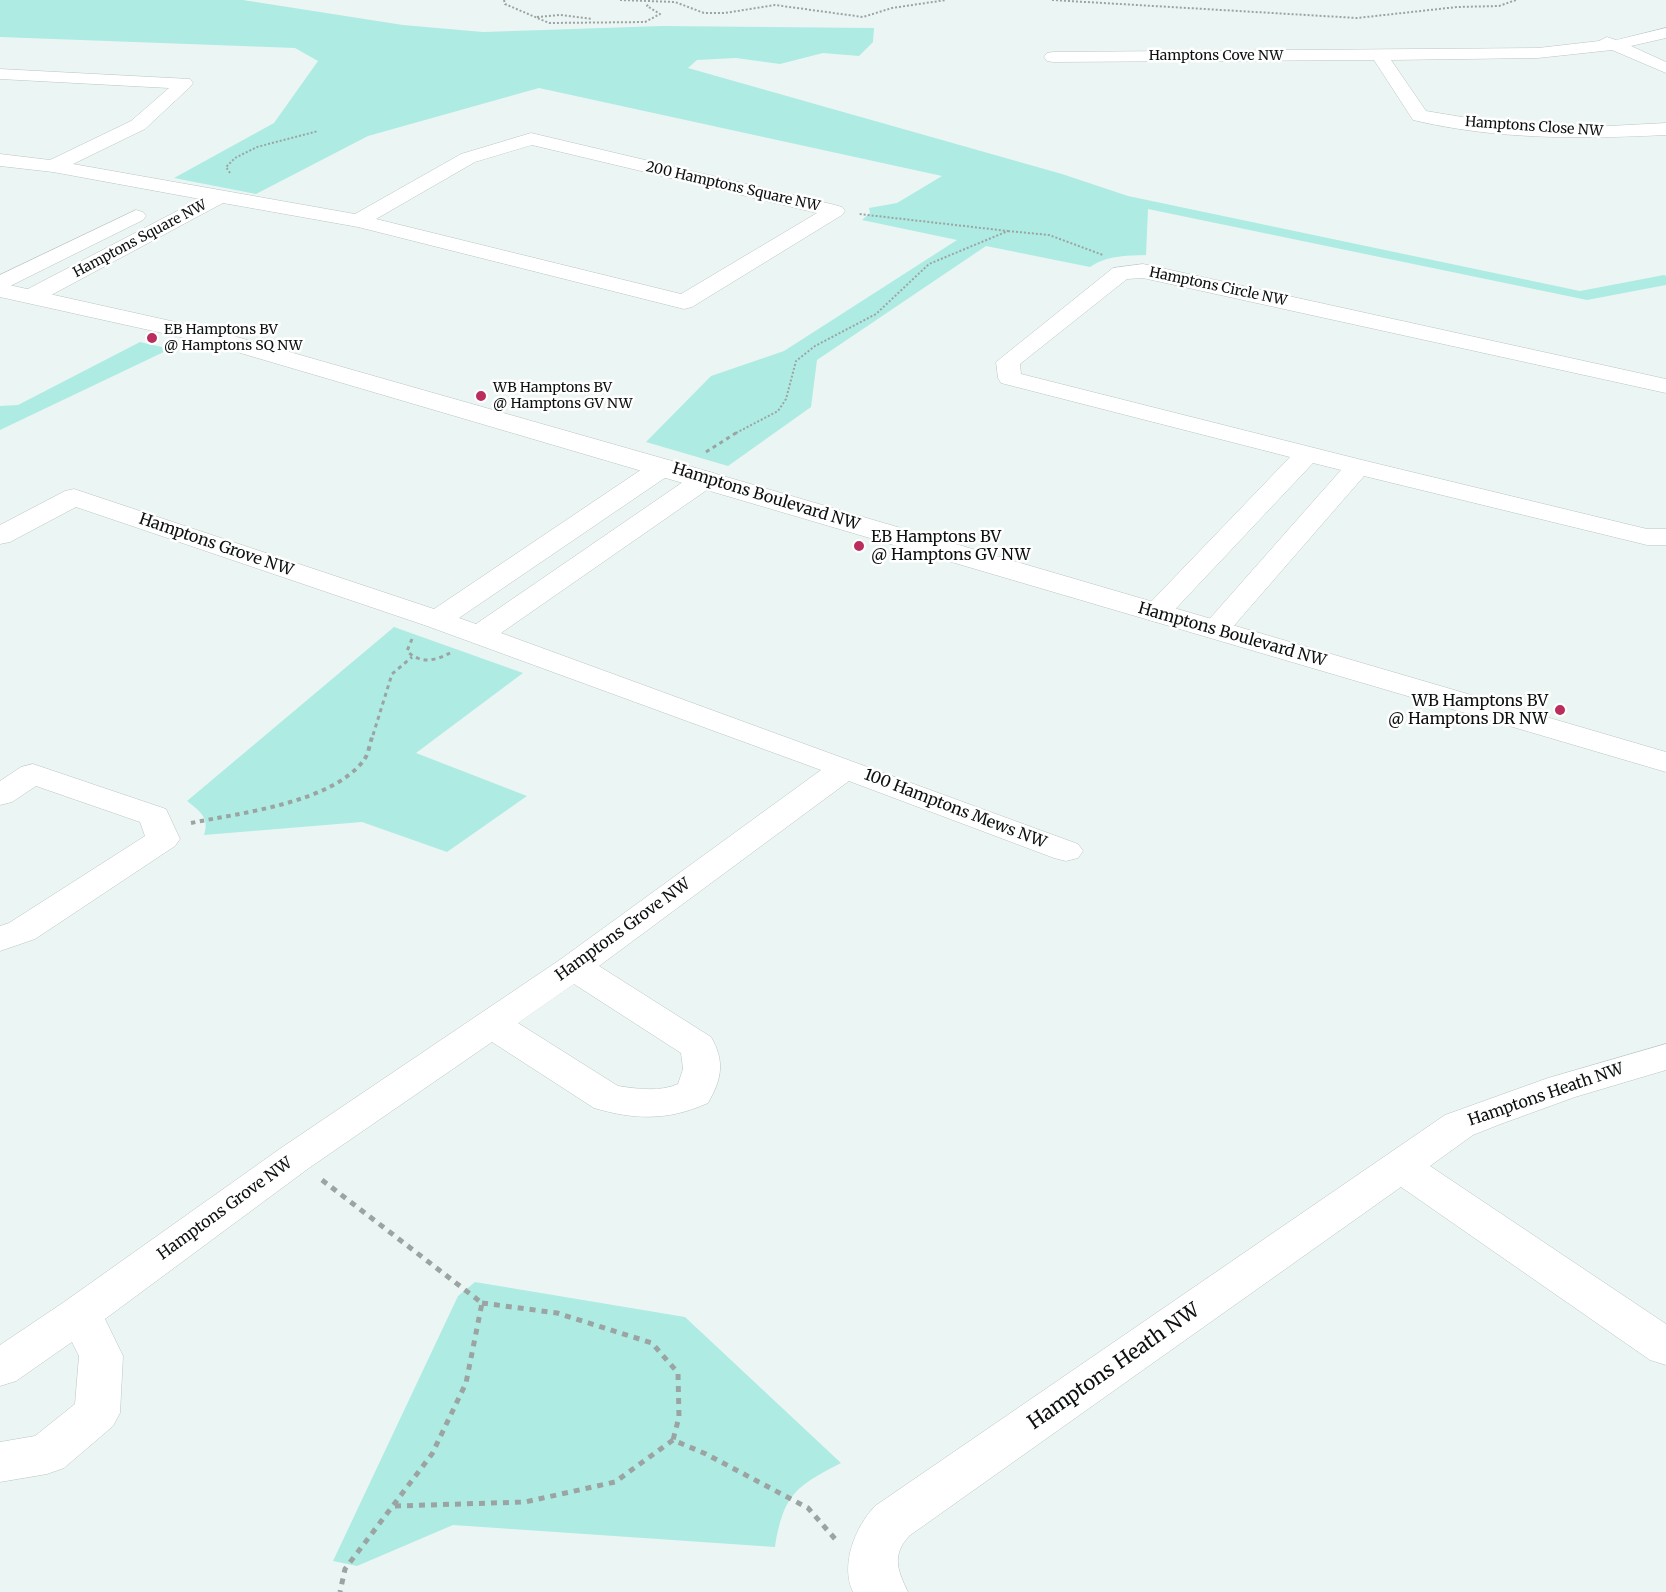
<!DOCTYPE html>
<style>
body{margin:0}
canvas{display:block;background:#ebf5f4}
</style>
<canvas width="1666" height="1592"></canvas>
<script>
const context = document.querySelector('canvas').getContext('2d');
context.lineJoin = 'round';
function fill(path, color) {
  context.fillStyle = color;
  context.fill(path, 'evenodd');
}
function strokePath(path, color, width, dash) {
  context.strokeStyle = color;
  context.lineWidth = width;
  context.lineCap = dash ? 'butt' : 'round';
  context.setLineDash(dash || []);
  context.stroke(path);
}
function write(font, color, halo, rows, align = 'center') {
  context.font = font + ' Merriweather,serif';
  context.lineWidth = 5;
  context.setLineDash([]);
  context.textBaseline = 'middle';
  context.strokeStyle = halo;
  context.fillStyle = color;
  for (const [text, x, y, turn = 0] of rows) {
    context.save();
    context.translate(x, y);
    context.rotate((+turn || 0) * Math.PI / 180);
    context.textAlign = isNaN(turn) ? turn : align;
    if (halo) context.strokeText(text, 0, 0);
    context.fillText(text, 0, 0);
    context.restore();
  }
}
fill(new Path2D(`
 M0,0h243l160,25 80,7 179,-6 212,2 -1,14 -14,14 -36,-3 -43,11 -44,-6 -39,2 -9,8 374,106 66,22 452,95 84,-16 2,1v9l-79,15 -439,-91 -2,46c-21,1 -38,0 -56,12l-104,-21 -169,114 -6,47 -83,59 -82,-24 65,-66 73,-25 173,-111 -95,-20 8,-7 -1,-5 28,-5 45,-27 -403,-88 -171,48 -112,58 -82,-16 100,-55 44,-62 -23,-13 -295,-11z
 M140,342l30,7 -170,81v-24l18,-1z
 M394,627l129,46 -107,80 111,43 -80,56 -85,-30 -158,13c6,-17 -4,-24 -17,-34z
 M475,1282l210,35 156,146c-46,24 -57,31 -66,84l-322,-22 -96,41 -24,-5 125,-265z`), '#aeece3');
const street = new Path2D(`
 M1666,28v10l-35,8 35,16v11l-54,-23 -74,8 -147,2 35,51 60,10 104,6 76,-4v12c-84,4 -170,5 -253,-15l-39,-60 -321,2 -6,-1 -3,-4 3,-4 6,-1 485,-4 61,-7 8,-4 9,3z
 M0,69l190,10 3,4 -3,4 -45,42 -72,35 282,50 106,-60 70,-21 304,72 7,2 3,4 -3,4 -150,92 -8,2 -326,-82 -135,-24 -183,98 -8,2 -8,-2 -3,-5 3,-5 176,-92 -147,-27 -53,-6v-12l50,6 81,-39 38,-33 -169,-9zM532,145l285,68 -136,81 -305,-75 99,-57z
 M136,210l7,2 3,4 -3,4 -143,71v-16z
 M1143,264l523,115v14l-523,-115 -16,1 -107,85 1,10 341,86 285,69h19v16h-19l-283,-69 -139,160 -10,3 -10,-3 -5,-6 5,-6 136,-154 -28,-7 -147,156 -10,3 -10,-3 -5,-6 5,-6 144,-150 -289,-74 -3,-5 -2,-16 117,-94z
 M663,459l9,2 4,6 -4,6 -213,145 17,6 220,-151 9,-2 9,2 4,6 -4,6 -213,148 577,211 5,7 -5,7 -12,3 -12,-3 -205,-77 -250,185 112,71c14,24 11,42 -3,66 -40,18 -73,17 -114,5l-102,-66 -183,126 -204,151 18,37 -3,57 -7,13 -49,42 -17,6 -47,8v-40l35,-6 40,-32 4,-48 -7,-14 -56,39 -16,5v-41l64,-43 217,-154 280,-189 260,-189 -394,-144 -351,-119 -66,35 -10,2v-19l65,-34 9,-2 360,120 220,-148zM574,984l107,69 2,16 -5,15c-18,8 -40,5 -60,2l-100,-63z
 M33,764l133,45 14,30 -5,7 -140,93 -35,12v-25l9,-3 136,-87 -5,-14 -104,-36 -24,16 -12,3v-24l21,-14z
 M1666,1044v26l-91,27 -77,28 -25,10 -43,31 236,158v41l-16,-5 -249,-173 -492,349c-18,20 -11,35 -1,56h-55c-13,-27 2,-65 22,-86l570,-391 103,-37z`);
const secondary = new Path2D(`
 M0,283l216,48 456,130 994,291v20l-1463,-430 -203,-45z`);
strokePath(street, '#bac5c3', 1);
strokePath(secondary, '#bac5c3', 1);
strokePath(new Path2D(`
 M504,0l1,4 44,19 96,-1 15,-8 -13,-8 2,-3
 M620,0l55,2 29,11h21l50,-8 88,12 29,-9 54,-8
 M1052,0l305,18 100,-11 42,-1 17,-6
 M537,17l23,-2 32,4
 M230,173l-4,-6 9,-9 22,-11 61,-16
 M1008,231l41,4 54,20
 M736,433l42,-22 8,-12 10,-38 19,-15 61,-32 53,-50 79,-33 -149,-17`), '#9ca4a3', 2, [2, 2]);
strokePath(new Path2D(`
 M706,452l33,-21
 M412,639l-5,12c13,13 28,10 43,2
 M373,735l19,-61 20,-17`), '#9ca4a3', 3, [4, 4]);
strokePath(new Path2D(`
 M191,823c49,-10 141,-20 173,-63 5,-7 6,-18 9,-26`), '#9ca4a3', 4, [4.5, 4.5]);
strokePath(new Path2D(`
 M322,1180l160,123 -16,80 -34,71 -87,115 -5,23
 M482,1303l75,10 95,30 26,30 1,44 -6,23
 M395,1506l130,-4 90,-20 58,-42 33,14 102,54 28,32`), '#9ca4a3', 5, [6, 6]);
fill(street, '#fff');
fill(secondary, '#fff');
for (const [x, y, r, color] of [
 [152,338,6,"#bb2d5d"],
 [481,396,6,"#bb2d5d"],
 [859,546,6,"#bb2d5d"],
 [1560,710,6,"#bb2d5d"]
]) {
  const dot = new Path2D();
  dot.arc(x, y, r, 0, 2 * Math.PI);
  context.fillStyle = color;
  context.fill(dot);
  strokePath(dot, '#fff', 2);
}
write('14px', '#0c100f', '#fff', [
 ["Hamptons Cove NW",1216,56],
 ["Hamptons Close NW",1534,127,4],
 ["200 Hamptons Square NW",733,187,13],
 ["Hamptons Square NW",140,239,-28],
 ["Hamptons Circle NW",1218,287,12]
]);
write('14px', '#0c100f', '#fff', [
 ["EB Hamptons BV",164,330],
 ["@ Hamptons SQ NW",164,346],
 ["WB Hamptons BV",493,388],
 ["@ Hamptons GV NW",493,404]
], 'left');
write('16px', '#0c100f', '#fff', [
 ["Hamptons Boulevard NW",766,497,17],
 ["Hamptons Grove NW",216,545,19],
 ["Hamptons Boulevard NW",1232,635,16],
 ["100 Hamptons Mews NW",955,809,21],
 ["Hamptons Grove NW",623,930,-36],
 ["Hamptons Heath NW",1546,1095,-19],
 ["Hamptons Grove NW",225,1209,-36]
]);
write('16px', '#0c100f', '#fff', [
 ["EB Hamptons BV",871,537],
 ["@ Hamptons GV NW",871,555],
 ["WB Hamptons BV",1548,701,"right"],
 ["@ Hamptons DR NW",1548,719,"right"]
], 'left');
write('20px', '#0c100f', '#fff', [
 ["Hamptons Heath NW",1114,1367,-35]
]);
</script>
